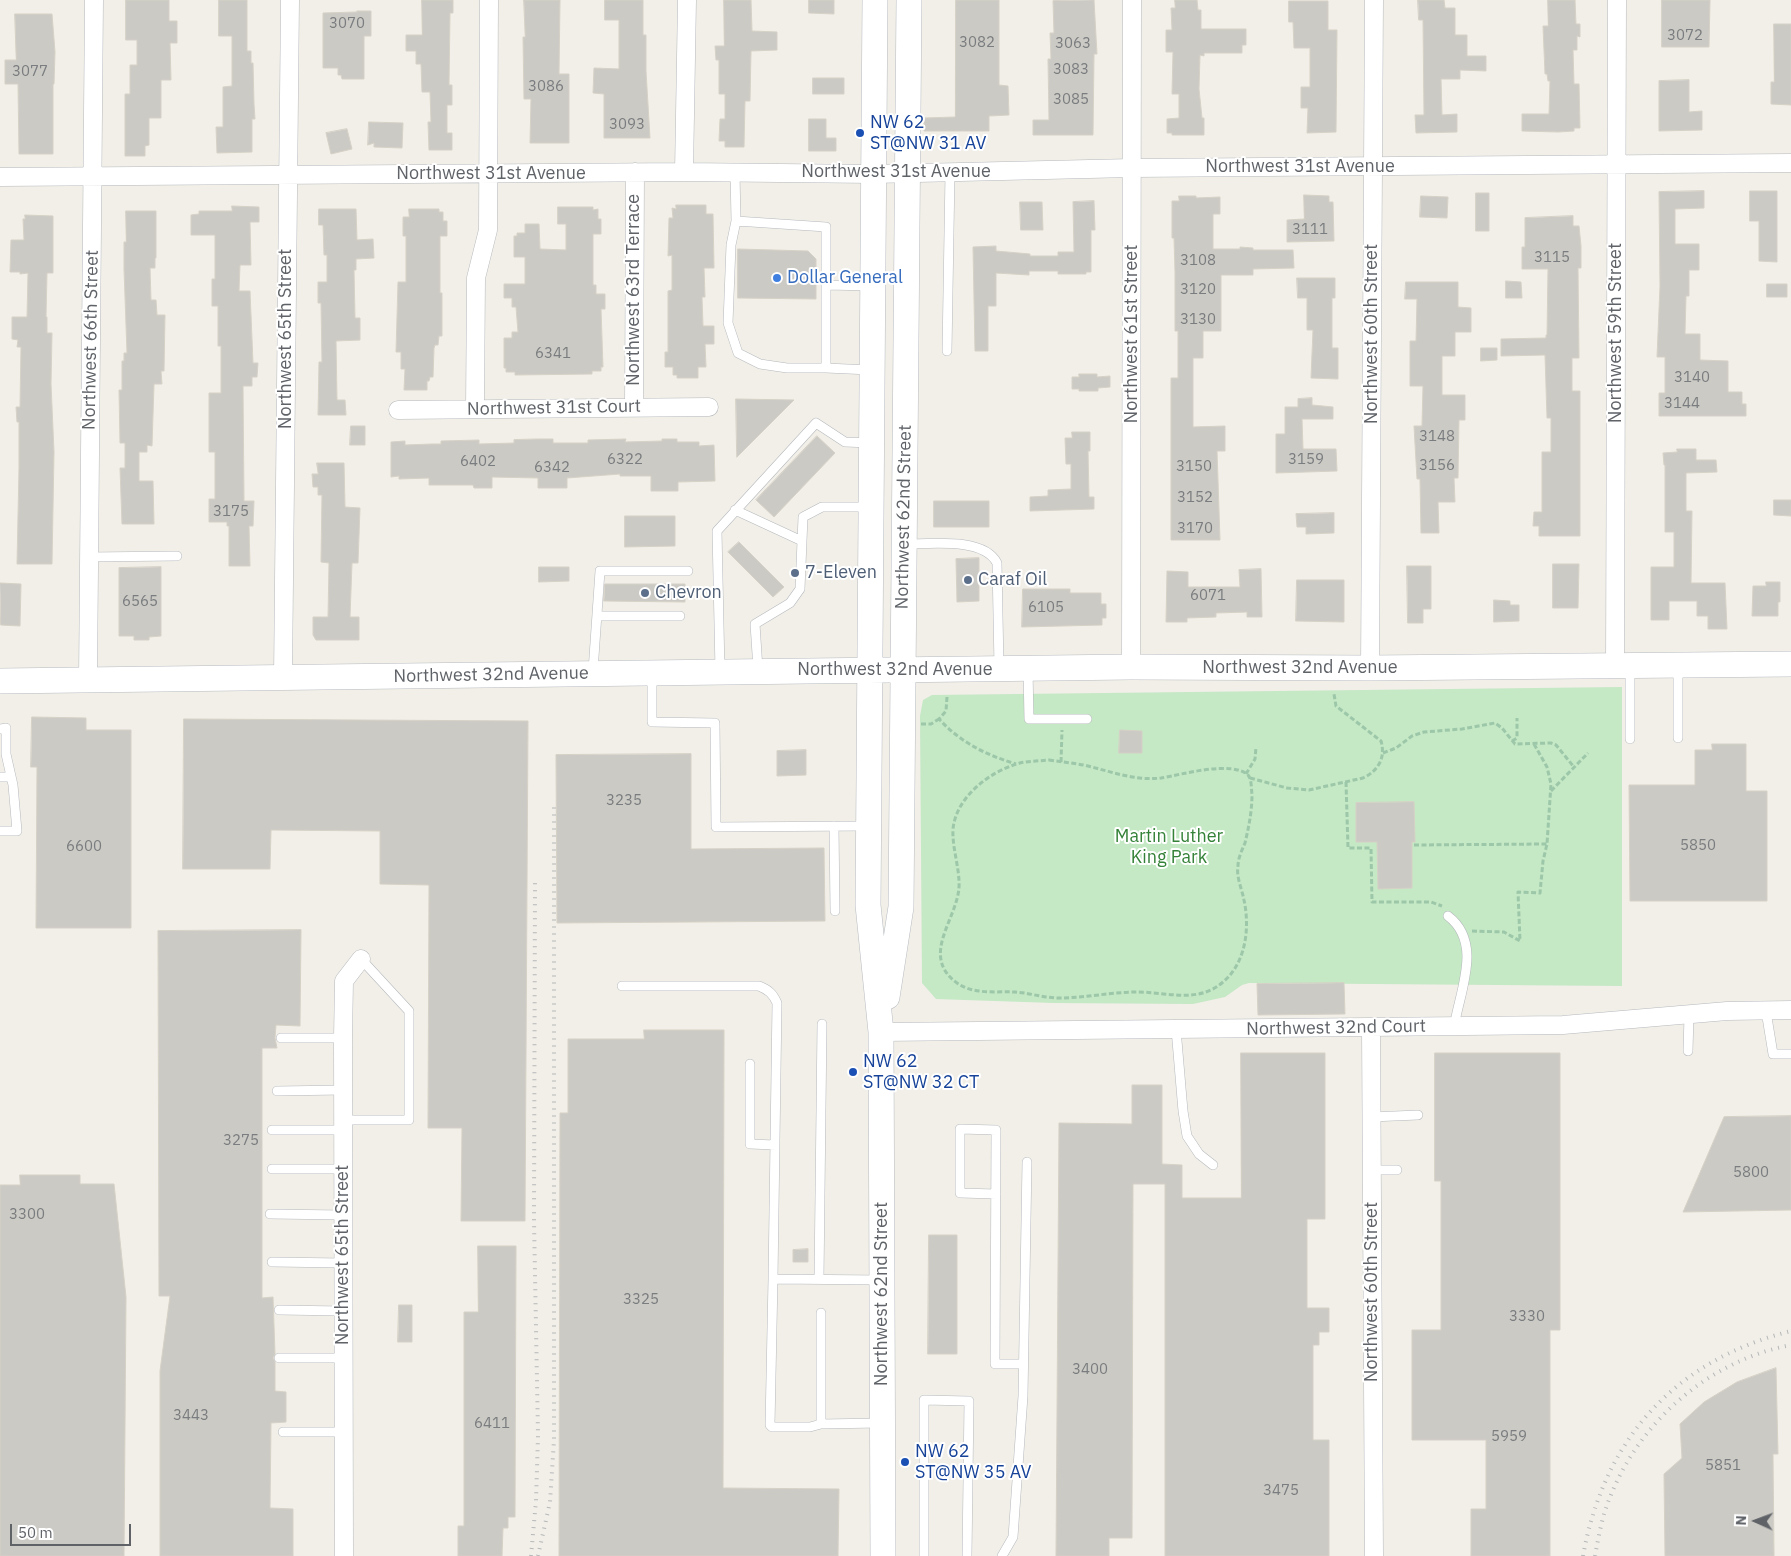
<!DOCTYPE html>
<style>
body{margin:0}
#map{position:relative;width:1791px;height:1556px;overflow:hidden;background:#f1efe8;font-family:"IBM Plex Sans",sans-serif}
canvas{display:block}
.north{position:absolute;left:1731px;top:1496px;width:50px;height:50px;-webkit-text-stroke:4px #fff;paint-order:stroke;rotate:272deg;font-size:14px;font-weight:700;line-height:20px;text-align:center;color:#5f6368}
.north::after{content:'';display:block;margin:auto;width:18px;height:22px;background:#5f6368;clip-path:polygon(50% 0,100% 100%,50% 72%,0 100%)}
.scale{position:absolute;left:10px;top:1524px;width:121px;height:22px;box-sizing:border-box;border:2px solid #5f6368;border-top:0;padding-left:6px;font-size:15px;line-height:18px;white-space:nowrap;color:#5f6368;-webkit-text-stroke:4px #fff;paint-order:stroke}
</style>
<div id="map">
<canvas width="1791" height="1556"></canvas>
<div class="north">N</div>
<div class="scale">50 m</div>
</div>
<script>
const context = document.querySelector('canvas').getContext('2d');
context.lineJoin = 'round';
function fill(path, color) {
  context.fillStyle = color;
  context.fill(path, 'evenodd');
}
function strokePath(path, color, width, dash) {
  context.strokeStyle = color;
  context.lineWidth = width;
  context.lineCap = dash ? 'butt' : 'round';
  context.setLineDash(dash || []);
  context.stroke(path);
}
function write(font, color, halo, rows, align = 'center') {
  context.font = font + ' "IBM Plex Sans",sans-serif';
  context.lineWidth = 4;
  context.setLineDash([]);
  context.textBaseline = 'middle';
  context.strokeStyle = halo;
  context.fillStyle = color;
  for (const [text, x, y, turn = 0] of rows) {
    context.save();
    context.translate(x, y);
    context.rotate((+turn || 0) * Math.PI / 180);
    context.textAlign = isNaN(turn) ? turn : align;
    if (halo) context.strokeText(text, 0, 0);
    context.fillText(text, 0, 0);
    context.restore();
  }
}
fill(new Path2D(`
 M1622,687v299l-373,-3 -7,2 -17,12 -32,7 -139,-1 -118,-4 -14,-16 -2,-267 3,-16 9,-5z`), '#c5e8c5');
const building = new Path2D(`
 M126,0h43v21h8v22h-7l1,37h-10v38h-12v27l-4,1v10h-20v-62h5v-29h7v-25h-11z
 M219,0h28v51h4v12h2l1,41 1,15h-3v33l-35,1 -1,-26h7v-40l9,-1v-50h-13z
 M422,0h31v13h-3l-1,72h3v20h-5v28h5v17h-23l-1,-28h3l-1,-30h-8l-1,-28h-5v-13h-10v-16h16z
 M524,0h36l-1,74h10v69h-39l1,-44h-7l-1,-62h2z
 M605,0h38v35h3v36l4,67h-46v-44l-11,-1 1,-25 25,1v-49h-14z
 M724,0h27l1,31 25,1v18l-26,1 -1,50h-5l-1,46h-19v-6h-6l1,-22h5v-25h-6v-34h-3l-1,-14h9z
 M809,0h25v14l-25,-1z
 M956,0h43v85l9,1 1,29 -20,1v15h-65v-13l31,-1z
 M1094,0l3,54h-3l-1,81h-60v-15h16l-1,-61h3l-1,-26h4l-1,-32z
 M1175,0h22l1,10h3v19h45v16h-4v8h-38v3l-4,-1 -1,34 3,29h2v17h-32v-2h-5v-14l12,-1v-24h-7l1,-42h-7v-22h6l-1,-22h4z
 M1418,0h26l1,8h10v27h12v21h19v15l-26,-1v9h-19l1,36 15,-1v18l-41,1 -1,-18h9l-1,-95h-4z
 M1548,0h27l1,24h4v13l-3,-1v14h-4l1,34h5l1,44h-6v3l-16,1 -36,-1v-17h27l1,-33h-2l-1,-7h-2l-2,-48h5z
 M1662,0h48l-1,47h-47z
 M1289,1h39v29h9l-1,102 -29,1 1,-25h-7v-21h9v-39h-16l-1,-26h-4z
 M357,11h14v25h-7v43h-22l-1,-4h-3v-7h-15v-55l34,-1z
 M15,14h37l3,38 -1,32h-1v70h-34l-1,-70h-13v-24h11z
 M1774,24h17v81l-20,-1v-22h3z
 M813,78h31v16h-31z
 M1689,80v32l13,-1v19l-43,1v-50z
 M809,119h17v19h10v13h-27z
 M369,122l34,1 -1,25 -28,-1v-4l-6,2z
 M347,129l5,20 -21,5 -5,-21z
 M1704,191v17l-29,1v35h24v26h-10v26h-3l-1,38h15v26l28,1v31h14v12h4v12h-87v-23h6v-36h-8l3,-71 -1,-94z
 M1750,191h27v71l-18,-1v-40h-9z
 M1476,193h13v38h-13z
 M1304,195l25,1v6h4l1,39 -47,1v-22l17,-1z
 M1179,196h17v2l24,-1v17h-7v35h27v-2l13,1v2h40l1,18 -41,1v6h-32v56h-18v27h-10v69l32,-1v25h-8l3,89h-49v-162h7v-47h-3v-59l-1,-34h-2v-37h7z
 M1421,196l27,1 -1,21 -27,-1z
 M1094,201l1,29h-4v42h-5v2h-28v-3h-29v4l-33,-2v33h-8v45h-13l-2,-104 23,-1v5l34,3v2h28v-4h16l-1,-50z
 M1020,202h22l1,28h-22z
 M676,205h30v9h7l1,54h-10l1,29h-3l1,29h11v18h-9l1,23h-8v11h-21v-3h-4v-8h-8v-15h3v-61l4,-1v-35l-4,1 1,-38h4l-1,-10 4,1z
 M232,206l27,1v15h-9l1,43h-11l-1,26h11l3,72h5l-1,14h-5v9h-9l1,115h10l-1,25h-4l1,40h-21v-40h-2v-4h-18v-23h6v-47h-6v-59h12v-47h-3v-40h-6v-27h3v-44h-24v-20l8,-1v-3h33z
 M558,207h35v3l5,-1v10h3v15h-8v51h3v9h9v15h-4l2,58h-2v4h-9v3l-77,1v-3h-9v-4h-2v-30h8v-6h6l-2,-25h-4v-9h-8v-14h21v-27h-11v-21h3v-3h8v-9h14l1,25 26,1v-26h-8z
 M319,209h37l1,31 16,-1 1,19 -18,1v11h-2l1,48h5v22l-24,1 1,59h8l1,15h-28l1,-53h3l-1,-59h-3v-21h9v-27h-3l-1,-30h-4z
 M409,209h30v3h4v9h4v15h-7v57h2v43h-3l-1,9h-3l-1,3 -1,29h-3l-1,4h-2v9h-23l1,-21h-4v-17h-5l2,-70h8v-46h-3v-19h6z
 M126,211h30v47h-1v10h-5l1,32h5l1,15h8l-1,56h-3l1,13h-8l-2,62 -5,-1v7h-8v29h14l1,43h-32l-2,-56h5v-25h-5l-1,-53h3v-29h2v-8h3l-3,-84v-27h2z
 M25,215l28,1v57h-6l-1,44h1v16h5l-1,51 3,68 -2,112h-35l2,-96v-46h-2l-1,-15h4l1,-60h-4l1,-7 -6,-1v-22h15l1,-44 -8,1v-2h-10l1,-32h13l-1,-21h2z
 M1573,216v10h6l2,20v22h-3l1,90h-7v33h8v145h-41v-10h-6l1,-14h8v-60h9v-34h-4l-2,-63 -44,1v-17l45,-1v-3h1l1,-66h-26v-22h3v-29z
 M738,249l70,2 8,8v40l-78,-1z
 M1297,278h38v20h-3v50h6v31l-27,-1 2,-48h-6v-32h-9z
 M1506,281l15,1 1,16h-16z
 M1406,282h52v25l13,1v24h-16v24h-13v39h23v25h-6l-1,58h-4l1,24h-17l1,31h-18l-1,-54h-3l-3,-53h8l1,-40h-13v-45h6l1,-42h-12z
 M1767,284h20v13h-20z
 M1481,348h16v12l-16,1z
 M1079,374h18v3l13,-1v11l-12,1v3h-19v-2h-7v-12h7z
 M1312,398v7l21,2v12h-31l1,30h33l1,22 -61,2v-39h9v-27h13v-8z
 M736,399l58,1 -57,57z
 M351,426h14v19h-15z
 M1072,432h18v19h-2l1,46h5v12l-64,2v-14l18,-1v-6l23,-1v-25h-5l-1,-26h7z
 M817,436l18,17 -61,64 -18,-17z
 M537,439h16v4h35v-3l38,-1 -1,3 37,-1v-2h15v3h22v4l15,-1 1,36 -37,1v9h-27v-15h-31v-2l-53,4v10h-29v-10l-46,-1v11h-18l-1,-3h-44v-7l-30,1v-3l-8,1v-35l14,-1v4l27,-1h9v-3l38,-1v4l35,-1v-3z
 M1677,449h19v11h20l1,12 -31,1v38h6l-1,72h34l2,46h-19v-13h-11v-15h-28v19h-18v-53h23v-35h-9v-67h-1l-1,-12 14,-1z
 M317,463h27l1,44 15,1 -2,55h-6l-2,54h9v23h-43l-3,-5v-18h15l1,-54 -8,-1 1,-67h-4v-8h-5l-1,-13h6z
 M1774,500h17v16l-17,-1z
 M934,501h55v26h-55z
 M1334,513v20l-28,1v-7h-9l-1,-13z
 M625,516h50v30l-50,1z
 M739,542l45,45 -11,10 -45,-45z
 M979,558v43l-22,1 -1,-43z
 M1553,564h26l-1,44h-25z
 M1407,566h24v43h-8v14h-15z
 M161,567v69l-12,1v3h-15v-4h-15v-68z
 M539,567h30v14l-30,1z
 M1261,569l1,48h-15v-5l-31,1v4l-29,1v4h-21l1,-51 21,1v15h52l-1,-17z
 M1297,580h47v42l-48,-1z
 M1766,582h14v20h-2v14h-26l1,-30h13z
 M0,583l21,1 -1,42 -19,-1z
 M605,584h80v18l-81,-1z
 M1023,589h47v4h31v11h5v14h-4v7l-80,2z
 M1494,600l16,1v4h9v16l-25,1z
 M32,717l54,1v12h45v198h-95l1,-161h-6z
 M184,719l344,2 -3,500h-64l1,-93h-34l1,-243 -49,-1v-53l-109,-1 -1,39h-87z
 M1120,730l22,1v22h-23z
 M1712,744h34v47h21v110h-137l-1,-116h66v-35h17z
 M806,750v25l-29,1v-25z
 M691,754v95l133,-1 1,73 -268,2 -1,-168z
 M1414,802l1,40h-3v46l-34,1 -1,-47h-21v-39z
 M301,930l-1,96 -24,-1 -1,13 2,10h-15v250l11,-1 2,57 -2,4 2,4v29l11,1v30l-15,1 -1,85 23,1v47h-133v-185l10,-75h-11l-1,-365z
 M1344,983l1,31 -87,1 -1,-31z
 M644,1030h80l-1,458 116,1 -1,67h-279l1,-443h8v-74h76z
 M1241,1053h84v166h-18v89h22v24h-10v13h-6v95h16v116h-164v-372h-32l-1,354h-23v18h-53l3,-433 73,1v-39h30v79l20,1v33h59z
 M1435,1053h125v277h-10v226h-79v-47h15v-69h-74v-110h29v-149h-6z
 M1791,1116v94l-108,2 41,-95z
 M20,1175h60v9h34l12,113 -2,259h-124v-371h20z
 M929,1235h28v119h-29z
 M478,1246h38l-1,271h-7v11h-5l-1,28h-44v-30h6v-214h14z
 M808,1249v13h-15v-12z
 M399,1305h13v37h-14z
 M1776,1368l2,86h-5l1,102h-109l-1,-82 18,-16 -2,-34 24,-22 33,-20z`);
fill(building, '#cccac5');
strokePath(building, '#d6d1c6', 1);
const service = new Path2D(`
 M735,172l1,49 90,6v141l44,2
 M736,221l-5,24 -3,78 10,30 22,11 27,4h39
 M827,285l43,1
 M947,351l3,-178
 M735,510l67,31
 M905,544c25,0 79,-7 92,19l2,104
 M89,557l88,-1
 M597,616h83
 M1630,666v73
 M758,669l-3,-45 35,-21 10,-14 3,-72 19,-10h46
 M1028,669l1,50h58
 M593,671l7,-100h88
 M720,671l-3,-140 99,-108 29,19 25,1
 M652,675v47l63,1 1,104 150,-1
 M0,729l6,-1v26l7,31 4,46h-17
 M1678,738v-72
 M0,777h11
 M834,826l1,85
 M1448,916c35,27 12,74 6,111
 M622,986h137c10,4 14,8 18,17l-4,276 108,1
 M1766,1011l7,43h18
 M1176,1029l7,82 4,25 12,18 14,11
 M281,1038h62
 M1688,1051l1,-36
 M750,1064v80l25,1
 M277,1091l66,-1
 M1371,1117l47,-2
 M343,1120h66v-109l-48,-52
 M272,1130h71
 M272,1169h71
 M1372,1170h25
 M996,1194l-36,-1v-64l36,1 -1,234h28
 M270,1214l73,1
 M272,1262l71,1
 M773,1279l-3,146 2,2h38l11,-3
 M819,1279l3,-255
 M279,1310l64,1
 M821,1313v111l59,-1
 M279,1358h65
 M283,1432h61
 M924,1556v-156l45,1 -2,155
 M1002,1556l11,-19 10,-141 4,-234`);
const minor = new Path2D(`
 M684,172l3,-172
 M0,177l684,-5 190,2 258,-6 659,-5
 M634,407l1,-235
 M475,409l1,-131 12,-48 1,-230
 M398,410l311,-3
 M1615,666l2,-666
 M1131,667l1,-667
 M1370,668l4,-668
 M283,677l7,-677
 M88,680l6,-680
 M1371,1028l3,528
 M881,1032l682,-7 164,-14 64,-1
 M344,1556l-1,-518 1,-57 17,-22`);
const secondary = new Path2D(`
 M875,0l-7,905 13,127 2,524
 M0,681l1131,-14 239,1 421,-4
 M887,997l14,-90 8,-907`);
strokePath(service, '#b5b8bc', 10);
strokePath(minor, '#b5b8bc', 19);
strokePath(secondary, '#b6babf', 26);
strokePath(new Path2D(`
 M947,697l-1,14 -7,8c21,23 47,36 77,45
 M921,724h10l8,-5
 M1512,741l5,-3v-20
 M1383,753l13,-5 16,-12 12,-4 38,-3 33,-6 7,5 13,16 36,-1 5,2 18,22
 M1049,760c13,2 26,3 39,6 24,6 48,15 73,12 19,-3 71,-18 87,-3 4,5 3,13 4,19 0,17 -3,32 -7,49 -3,7 -7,15 -7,23 -2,11 4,23 6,34 6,28 2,63 -21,82 -25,22 -56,10 -85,10 -27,0 -53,6 -79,6 -15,0 -29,-5 -44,-6 -19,-1 -41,3 -58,-9 -37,-27 -1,-62 2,-95 1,-20 -7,-39 -6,-59 3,-32 37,-58 67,-66 9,-2 19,-2 29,-3z
 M1061,762l1,-32
 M1246,774l9,-15 1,-12
 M1250,778l37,10 22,2 54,-12c15,-7 23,-20 18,-37l-45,-35 -2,-12
 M1346,782l2,66h23l1,54h59l11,4
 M1551,791l37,-38
 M1414,845l133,-1
 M1472,931l32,1 16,9 -2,-49 22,1 3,-32 4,-17 4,-60 -4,-17 -13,-23`), '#9cc7a9', 3, [5, 2.5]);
strokePath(service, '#fff', 9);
strokePath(minor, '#fff', 18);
strokePath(secondary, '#fff', 25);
strokePath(new Path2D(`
 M531,1556l5,-55 2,-66 -4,-215 1,-339
 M538,1556l12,-54 4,-62v-637
 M1583,1556c21,-117 92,-196 208,-225
 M1595,1556c3,-16 6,-33 11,-48 28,-82 100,-147 185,-163`), '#b6b7b8', 4, [1, 6]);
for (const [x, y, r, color] of [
 [860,133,5,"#1a4fb4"],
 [777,278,5,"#3f7fe0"],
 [795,573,5,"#5c6f8a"],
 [968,580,5,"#5c6f8a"],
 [645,593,5,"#5c6f8a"],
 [853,1072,5,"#1a4fb4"],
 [905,1462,5,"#1a4fb4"]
]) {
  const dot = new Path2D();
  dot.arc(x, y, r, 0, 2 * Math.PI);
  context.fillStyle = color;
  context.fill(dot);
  strokePath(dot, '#fff', 2);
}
write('15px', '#7a7d7f', null, [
 ["3070",347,24],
 ["3072",1685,36],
 ["3082",977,43],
 ["3063",1073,44],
 ["3083",1071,70],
 ["3077",30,72],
 ["3086",546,87],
 ["3085",1071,100],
 ["3093",627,125],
 ["3111",1310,230],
 ["3115",1552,258],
 ["3108",1198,261],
 ["3120",1198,290],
 ["3130",1198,320],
 ["6341",553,354],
 ["3140",1692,378],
 ["3144",1682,404],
 ["3148",1437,437],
 ["6322",625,460],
 ["3159",1306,460],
 ["6402",478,462],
 ["3156",1437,466],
 ["3150",1194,467],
 ["6342",552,468],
 ["3152",1195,498],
 ["3175",231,512],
 ["3170",1195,529],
 ["6071",1208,596],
 ["6565",140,602],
 ["6105",1046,608],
 ["3235",624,801],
 ["5850",1698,846],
 ["6600",84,847],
 ["3275",241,1141],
 ["5800",1751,1173],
 ["3300",27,1215],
 ["3325",641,1300],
 ["3330",1527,1317],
 ["3400",1090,1370],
 ["3443",191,1416],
 ["6411",492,1424],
 ["5959",1509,1437],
 ["5851",1723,1466],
 ["3475",1281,1491]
]);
write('18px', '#164399', '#fff', [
 ["NW 62",870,123],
 ["ST@NW 31 AV",870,144],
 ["NW 62",863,1062],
 ["ST@NW 32 CT",863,1083],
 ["NW 62",915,1452],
 ["ST@NW 35 AV",915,1473]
], 'left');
write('18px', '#5f6368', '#fff', [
 ["Northwest 31st Avenue",1300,167],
 ["Northwest 31st Avenue",896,172],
 ["Northwest 31st Avenue",491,174],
 ["Northwest 63rd Terrace",634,290,-90],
 ["Northwest 59th Street",1616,333,-90],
 ["Northwest 61st Street",1132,334,-90],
 ["Northwest 60th Street",1372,334,-90],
 ["Northwest 65th Street",286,339,-90],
 ["Northwest 66th Street",91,340,-89],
 ["Northwest 31st Court",554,408,-1],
 ["Northwest 62nd Street",904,517,-89],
 ["Northwest 32nd Avenue",1300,668],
 ["Northwest 32nd Avenue",895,670],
 ["Northwest 32nd Avenue",491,675,-1],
 ["Northwest 32nd Court",1336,1028,-1],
 ["Northwest 65th Street",343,1255,-90],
 ["Northwest 60th Street",1372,1292,-90],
 ["Northwest 62nd Street",882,1294,-90]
]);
write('18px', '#366cbe', '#fff', [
 ["Dollar General",787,278]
], 'left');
write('18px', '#4e5e75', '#fff', [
 ["7-Eleven",805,573],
 ["Caraf Oil",978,580],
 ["Chevron",655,593]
], 'left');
write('18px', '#348238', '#fff', [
 ["Martin Luther",1169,837],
 ["King Park",1169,858]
]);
</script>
